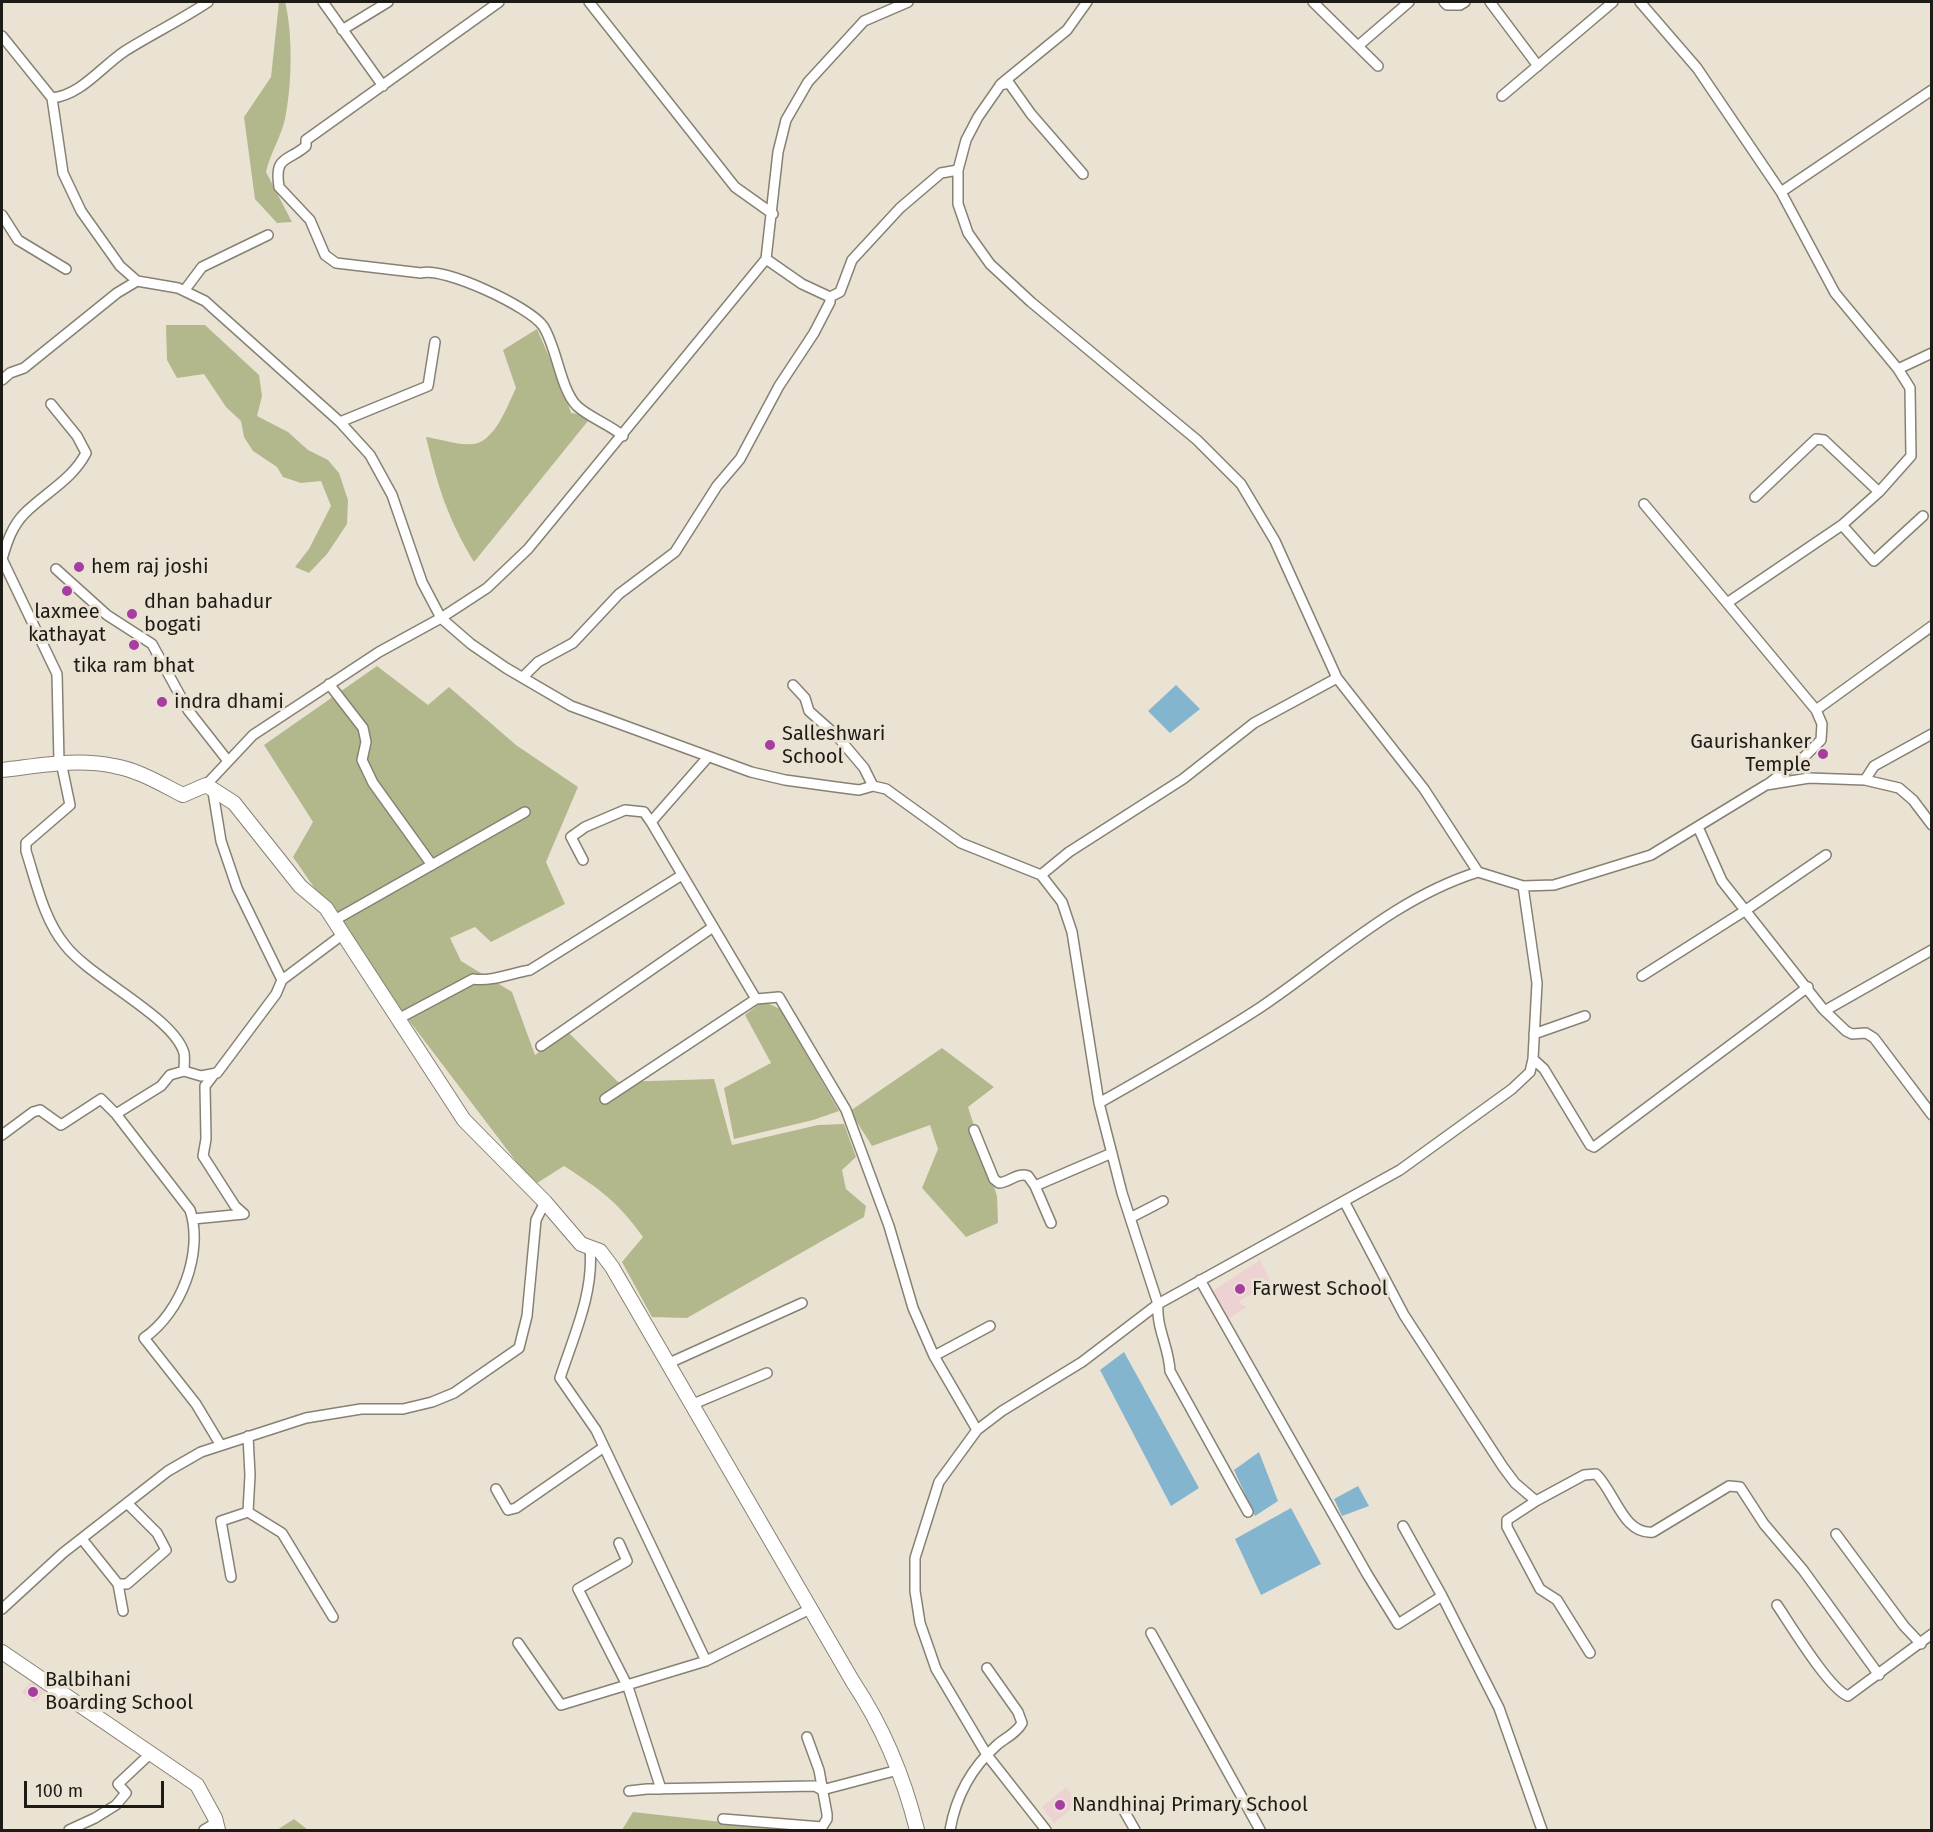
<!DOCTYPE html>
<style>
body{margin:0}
#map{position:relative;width:1933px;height:1832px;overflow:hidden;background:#eae3d4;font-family:"Fira Sans",sans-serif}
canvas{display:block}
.frame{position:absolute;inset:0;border:3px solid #1d1b15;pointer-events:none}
.scale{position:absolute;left:24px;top:1781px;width:140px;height:27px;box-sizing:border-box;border:3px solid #1d1b15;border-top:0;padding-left:8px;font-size:18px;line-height:21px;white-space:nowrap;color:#1d1b15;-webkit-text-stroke:4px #eae3d4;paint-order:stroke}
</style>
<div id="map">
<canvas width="1933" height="1832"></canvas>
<div class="frame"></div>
<div class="scale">100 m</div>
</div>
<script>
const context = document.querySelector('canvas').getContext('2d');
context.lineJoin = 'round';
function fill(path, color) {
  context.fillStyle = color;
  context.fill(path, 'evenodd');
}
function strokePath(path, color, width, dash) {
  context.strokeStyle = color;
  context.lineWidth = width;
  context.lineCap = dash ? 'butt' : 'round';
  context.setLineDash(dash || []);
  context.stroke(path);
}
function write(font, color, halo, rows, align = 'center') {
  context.font = font + ' "Fira Sans",sans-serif';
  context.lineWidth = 6;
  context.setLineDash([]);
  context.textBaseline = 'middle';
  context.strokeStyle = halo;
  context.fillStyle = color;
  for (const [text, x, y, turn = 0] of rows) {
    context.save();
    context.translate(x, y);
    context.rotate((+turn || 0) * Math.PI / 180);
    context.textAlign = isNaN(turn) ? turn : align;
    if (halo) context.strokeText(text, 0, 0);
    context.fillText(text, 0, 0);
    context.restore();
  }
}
fill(new Path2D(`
 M763 745a7 7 0 1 1 14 0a7 7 0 1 1-14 0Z
 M1260,1260l12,25 -30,14 -3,4 8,4 -21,13 -15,-28z
 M32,1680l13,11 -10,12 -13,-11z
 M1066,1787l13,16 -25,20 -12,-16z`), '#edd2d3');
fill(new Path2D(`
 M279,2h6c8,32 7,83 0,117 -4,18 -15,35 -19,53l26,50 -15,1 -22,-24 -11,-82 27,-40z
 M166,325h39l54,50 3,21 -5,20 31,16 20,18 20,10 11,13 9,27 -1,24 -20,30 -18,19 -14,-6 14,-18 22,-43 -10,-25 -20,2 -18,-6 -6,-10 -24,-16 -9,-14 -3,-16 -15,-14 -22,-33 -27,4 -10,-18z
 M537,329l27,62 7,22 21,3 -118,146c-27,-45 -36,-75 -48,-125 14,2 34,9 48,7 22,-4 33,-38 42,-56l-13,-38z
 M377,666l51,39 21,-18 67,58 62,42 -32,75 19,42 -74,38 -16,-15 -25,11 11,23 51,31 23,63 32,-24 51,51 96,-3 18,66 86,-20 26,-1 12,33 -14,13 4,19 20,17 -2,11 -177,101 -35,-1 -30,-55 21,-25c-26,-36 -42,-47 -79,-71l-30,19 -158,-208 -83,-120 20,-35 -49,-77z
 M763,1001l17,8 59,102 -26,9 -79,19 -10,-51 47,-25 -26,-48z
 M942,1048l52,39 -26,20 29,89 1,27 -32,14 -44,-49 16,-39 -8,-24 -58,21 -22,-35z
 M633,1812l151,17v1h-162z
 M294,1819l14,11h-31z`), '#b3b88c');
fill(new Path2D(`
 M1176,685l24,24 -30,24 -22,-22z
 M1124,1352l75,136 -28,18 -71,-136z
 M1259,1452l19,49 -23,15 -21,-46z
 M1358,1486l11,20 -27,10 -8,-17z
 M1291,1508l30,56 -60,31 -26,-56z`), '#84b5ce');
const street = new Path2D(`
 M323,2l60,84
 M499,2l-193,138v6c-18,16 -32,9 -27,41l31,33 15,35 11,8 85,10c22,-7 109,34 122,53 14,21 17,63 34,80 13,12 32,18 46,30
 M589,2l146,185 38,27
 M1087,2l-20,28 -66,54 -23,33 -12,23 -8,30v34l10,29 22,31 41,38 166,138 44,44 34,57 62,137 87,111 54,83 45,14 31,-1 97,-30 115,-70 43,-7 56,2 34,8 14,12 19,25
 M1313,2l65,64
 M1444,2l3,3h13l5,-3
 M1490,2l48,64
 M1640,2l57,66 84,124 54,101 63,76 12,19 1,68 -32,36 -37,33 -115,78 89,107
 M342,30l46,-28
 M2,36l50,62 11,75 18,38 39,55 17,15 41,7 27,13 135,121 30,33 22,40 30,87 19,36 30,26 35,24 65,38 180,66 34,8 51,7 23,3 14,-4 13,3 75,54 80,32 21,27 10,30 27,171 23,90 36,111c-2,24 11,43 12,67l78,141
 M1358,46l51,-44
 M1000,85l9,-2 22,31 52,60
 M1502,96l111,-94
 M52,98c29,-3 49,-31 73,-47 27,-17 56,-31 83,-49
 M1781,192l151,-102
 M2,215l16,25 48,29
 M184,291l18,-24 66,-32
 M830,297l10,-5 12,-32 48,-52 41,-35 17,-3
 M1898,369l34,-16
 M2,380l8,-7 14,-5 93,-75 20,-12
 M51,404l26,32 9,17c-14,27 -40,39 -61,60 -13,13 -18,29 -23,46l55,115 2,88
 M340,422l88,-36 7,-44
 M1755,497l61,-58 8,1 55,52
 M1644,504l83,99
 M1842,525l32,36 49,-45
 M56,569l51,46 45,29 36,66 40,51
 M523,677l15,-15 35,-19 46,-49 56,-42 42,-66 23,-27 39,-73 35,-53 16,-31v-5l-28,-13 -36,-25
 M329,684l34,44 3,14 -4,18 11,23 59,82
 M793,685l12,13 4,13 28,25 27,32 9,18
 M708,757l-57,65 105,177 23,-2 67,113 43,116 24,82 21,48 43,74
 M61,762l9,43 -44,38v8c10,31 18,69 39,94 25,33 109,72 119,108 1,5 0,13 0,18
 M1865,780l9,-14 58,-32
 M1768,784l37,-28 16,-16 1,-16 -6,-14 116,-84
 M206,785l47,-50 126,-83 62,-34 46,-30 41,-39 238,-290 12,-107 8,-32 22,-38 56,-61 44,-19
 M213,792l8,49 16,47 45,92
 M1698,827l24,54 101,128 23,22 6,3 14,-1 8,5 58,77
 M583,860l-12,-23 14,-10 40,-17 19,2 7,10
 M1041,875l28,-23 114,-73 71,-56 83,-45
 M333,921l192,-109
 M1642,976l104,-66 80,-55
 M1826,1010l106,-60
 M398,1019l75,-40c18,3 39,-6 57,-9l152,-95
 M1534,1034l51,-18
 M541,1046l172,-119
 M1533,1059l11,10 46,76 4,2 214,-160
 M605,1099l151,-100
 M1099,1103c55,-31 110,-62 162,-96 71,-48 134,-109 217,-135
 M116,1114l74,96c14,42 -9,103 -46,128l52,66 24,40
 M974,1130l20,49 5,4c11,-1 18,-11 29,-7l7,10 16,37
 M2,1135l31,-23 7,-2 21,15 40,-26 15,15 45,-28 9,-11 14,-4 17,5 16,-3 59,-79 6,-14 60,-45
 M1035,1186l77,-33
 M1344,1201l60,114 99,152 12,16 21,18 -29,19v7l33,62 17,11 33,53
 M1130,1218l33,-17
 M193,1219l51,-5 -9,-8 -32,-50 3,-17 -1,-53 10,-13
 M590,1248c4,45 -16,87 -30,130l36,52 110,231 104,-52
 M1200,1280l167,294 31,50 44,-28 -39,-70
 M934,1356l56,-30
 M667,1364l135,-61
 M691,1405l76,-32
 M248,1436l2,39 -2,37 34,21 51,84
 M496,1489l12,21 8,-2 88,-61
 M1536,1501l48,-26 12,-1c19,18 27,61 57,58l76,-46 11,1 24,37 39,46 76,105
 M1836,1534l68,92 17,18
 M82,1539l36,45 5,27
 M619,1543l8,18 -49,28 50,98 33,102
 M231,1577l-10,-56 27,-9
 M118,1584h9l39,-34 -9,-17 -30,-30
 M1442,1596l57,112 43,122
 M1777,1605c13,19 52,84 71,91l84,-62
 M2,1609l61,-56 105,-82 33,-19 105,-34 55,-9h42l29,-7 22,-9 65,-45 8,-32 9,-96 9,-18
 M1151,1633l109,197
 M518,1643l43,62 145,-44
 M629,1791l18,-2 168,-3 7,4 76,-20
 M1119,1802l16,28
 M723,1819l99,8 5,-8v-5l-8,-44 -12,-33
 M69,1830l26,-12 21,-13 10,-12 -8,-9 33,-31
 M204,1830l12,-7
 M950,1830c6,-34 21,-62 47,-85 8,-7 20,-12 25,-22l-4,-11 -31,-44
 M1046,1830l-59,-75 -51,-86 -16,-46 -5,-32v-33l24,-76 38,-52 25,-19 80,-49 76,-58 242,-134 112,-81 18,-17 3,-13 4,-76 -14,-97`);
const secondary = new Path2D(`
 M2,770c37,-4 74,-12 112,-4 24,4 47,18 69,29l23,-10 28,18 66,83 26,22 138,212 81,82 36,42 19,7 12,16 241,415c30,45 51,96 64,148
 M2,1652l195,133 18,33 3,12`);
strokePath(street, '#878174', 12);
strokePath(secondary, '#878174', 16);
strokePath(street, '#fff', 9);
strokePath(secondary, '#fff', 14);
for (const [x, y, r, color] of [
 [79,567,6,"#a63d9f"],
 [67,591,6,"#a63d9f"],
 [132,614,6,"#a63d9f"],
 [134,645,6,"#a63d9f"],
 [162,702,6,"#a63d9f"],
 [770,745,6,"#a63d9f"],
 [1823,754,6,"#a63d9f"],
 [1240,1289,6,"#a63d9f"],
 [33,1692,6,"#a63d9f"],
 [1060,1805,6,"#a63d9f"]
]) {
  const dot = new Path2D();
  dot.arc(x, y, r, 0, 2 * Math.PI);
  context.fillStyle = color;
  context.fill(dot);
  strokePath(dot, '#eae3d4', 2);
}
write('20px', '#1d1b15', '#eae3d4', [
 ["hem raj joshi",91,567],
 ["dhan bahadur",144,602],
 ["bogati",144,625],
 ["laxmee",67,612,"center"],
 ["kathayat",67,635,"center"],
 ["tika ram bhat",134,666,"center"],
 ["indra dhami",174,702],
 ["Salleshwari",782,734],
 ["School",782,757],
 ["Gaurishanker",1811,742,"right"],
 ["Temple",1811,765,"right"],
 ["Farwest School",1252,1289],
 ["Balbihani",45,1680],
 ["Boarding School",45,1703],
 ["Nandhinaj Primary School",1072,1805]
], 'left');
</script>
